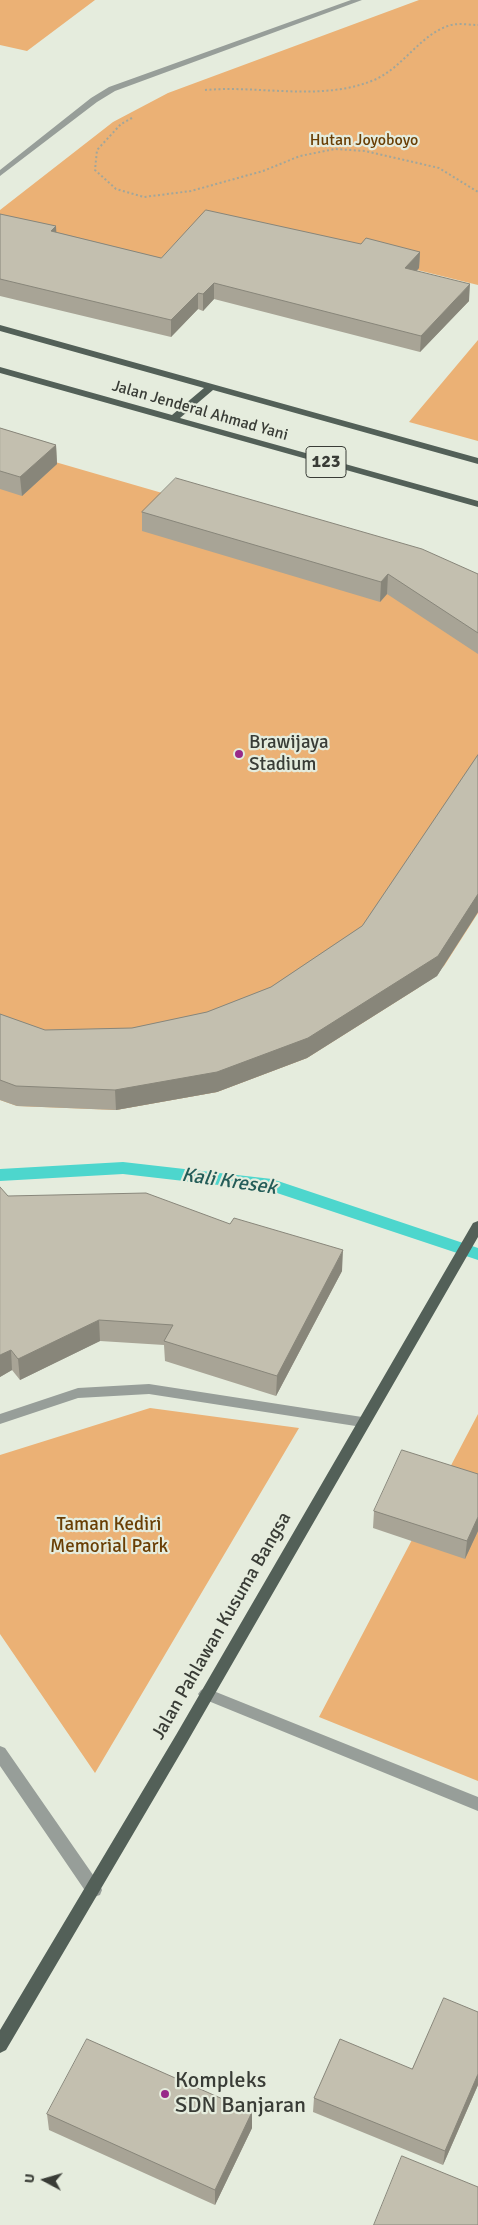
<!DOCTYPE html>
<style>
body{margin:0}
#map{position:relative;width:478px;height:2225px;overflow:hidden;background:#e5ecdd;font-family:Signika,sans-serif}
canvas{display:block}
.north{position:absolute;left:20px;top:2155px;width:50px;height:50px;-webkit-text-stroke:4px #e5ecdd;paint-order:stroke;rotate:276deg;font-size:14px;font-weight:700;line-height:20px;text-align:center;color:#393c36}
.north::after{content:'';display:block;margin:auto;width:18px;height:22px;background:#393c36;clip-path:polygon(50% 0,100% 100%,50% 72%,0 100%)}
</style>
<div id="map">
<canvas width="478" height="2225"></canvas>
<div class="north">U</div>
</div>
<script>
const context = document.querySelector('canvas').getContext('2d');
context.lineJoin = 'round';
function fill(path, color) {
  context.fillStyle = color;
  context.fill(path, 'evenodd');
}
function strokePath(path, color, width, dash) {
  context.strokeStyle = color;
  context.lineWidth = width;
  context.lineCap = dash ? 'butt' : 'round';
  context.setLineDash(dash || []);
  context.stroke(path);
}
function write(font, color, halo, rows, align = 'center') {
  context.font = font + ' Signika,sans-serif';
  context.lineWidth = 4.5;
  context.setLineDash([]);
  context.textBaseline = 'middle';
  context.strokeStyle = halo;
  context.fillStyle = color;
  for (const [text, x, y, turn = 0] of rows) {
    context.save();
    context.translate(x, y);
    context.rotate((+turn || 0) * Math.PI / 180);
    context.textAlign = isNaN(turn) ? turn : align;
    if (halo) context.strokeText(text, 0, 0);
    context.fillText(text, 0, 0);
    context.restore();
  }
}
fill(new Path2D(`
 M0,0h95l-68,51 -27,-6z
 M419,0h59v285l-247,-61 -50,45 -181,-44v-15l113,-88 55,-29z
 M478,340v101l-69,-19z
 M0,446l176,51 302,97v319l-34,53 -26,22 -111,70 -90,34 -101,18 -99,-4 -17,-6z
 M150,1408l149,20 -204,345 -95,-139v-179z
 M478,1414v367l-159,-64z`), '#ebb175');
fill(new Path2D(`
 M123,1162l149,17 206,69v12l-207,-69 -148,-17 -123,7v-12z`), '#4dd6cd');
strokePath(new Path2D(`
 M205,90c56,-5 116,12 169,-10 29,-12 47,-47 77,-55 9,-2 19,0 27,0
 M132,118l-11,6 -24,26 -2,20 21,19 28,8 47,-6 72,-20 37,-15 35,-7 30,2 74,17 39,24`), '#a1a69b', 2, [2, 2.5]);
fill(new Path2D(`
 M351,0h11l-247,91 -18,11 -97,74v-6l91,-72 18,-11z
 M149,1384l213,33 5,1 2,4 -2,4 -5,1 -213,-33 -71,4 -78,26v-10l78,-26z
 M206,1688l272,109v14l-277,-113 -3,-4 3,-4z
 M0,1746l5,2 95,137 2,5 -2,5 -6,2 -6,-2 -88,-129z`), '#979e99');
fill(new Path2D(`
 M0,325l478,133v6l-265,-74 -33,28 298,83v6l-478,-134v-6l172,48 32,-27 -204,-57z
 M478,1221v16l-292,507 -180,306 -6,3v-23l176,-295 297,-512z`), '#536058');
fill(new Path2D(`
 M0,214l56,12v6l105,26 200,-14 59,8 -1,16 -2,3 52,30 -49,51 -206,-53 -11,12 -5,-2 -27,28 -171,-41z
 M0,428l56,17 1,19 -35,32 -22,-7z
 M142,512l336,62v80l-91,-60 -7,8 -238,-71z
 M478,755v157l-41,64 -130,82 -90,34 -101,18 -99,-4 -17,-6v-86l45,16 87,-2 75,-16 64,-25 91,-61z
 M8,1196l334,75 -66,125 -111,-35 -1,-16 -64,-4 -80,39 -8,-10 -12,7z
 M478,1474v57l-13,28 -92,-31 1,-17z
 M478,2012v73l-35,80 -130,-53 1,-14 98,-29z
 M252,2112v16l-37,77 -166,-75 -2,-16z`), '#a8a496');
fill(new Path2D(`
 M56,226l1,17 -6,-12z
 M420,252l-1,16 -15,16 1,-16z
 M214,283v16l-11,12v-17z
 M470,284l-1,17 -49,51 1,-16z
 M198,293v16l-27,28v-17z
 M56,445l1,19 -35,32 -2,-19z
 M388,574l-1,20 -7,8 1,-20z
 M478,894v18l-41,64 -130,82 -90,34 -101,18 -1,-20z
 M343,1250l-1,21 -66,125 1,-20z
 M99,1320l1,21 -80,39 -2,-21z
 M11,1350l1,20 -12,7v-22z
 M478,1517v14l-13,28 2,-18z
 M478,2074v11l-35,80 2,-14z
 M252,2112v16l-37,77v-15z`), '#88867a');
const building = new Path2D(`
 M206,210l155,34 5,-6 54,14 -15,16 65,16 -49,52 -207,-53 -11,11 -5,-1 -27,27 -171,-41v-65l56,12 -5,5 110,27z
 M0,428l56,17 -36,32 -20,-6z
 M176,478l246,71 56,25v59l-90,-59 -7,8 -239,-70z
 M478,755v139l-40,62 -130,82 -91,34 -102,18 -99,-4 -16,-6v-66l45,16 87,-2 75,-16 64,-25 91,-61z
 M0,1187l8,9 138,-3 84,31 4,-6 109,32 -66,126 -113,-35 9,-16 -74,-5 -81,39 -7,-9 -11,5z
 M402,1450l76,24v43l-11,24 -93,-30z
 M444,1998l34,14v62l-33,77 -131,-53 26,-59 72,30z
 M87,2039l165,73 -37,78 -168,-76z
 M402,2156l76,31v38h-104z`);
fill(building, '#c3bfaf');
strokePath(building, '#88867a', 1);
for (const [x, y, r, color] of [
 [239,754,5,"#982989"],
 [165,2094,5,"#982989"]
]) {
  const dot = new Path2D();
  dot.arc(x, y, r, 0, 2 * Math.PI);
  context.fillStyle = color;
  context.fill(dot);
  strokePath(dot, '#e5ecdd', 2);
}
write('16px', '#693e04', '#e5ecdd', [
 ["Hutan Joyoboyo",364,141]
]);
write('16px', '#393c36', '#e5ecdd', [
 ["Jalan Jenderal Ahmad Yani",200,411,16]
]);
for (const [x, y, w] of [
 [326,462,40]
]) {
  const box = new Path2D();
  box.roundRect(x - w / 2, y - 15.5, w, 31, 4);
  context.fillStyle = '#e5ecdd';
  context.fill(box);
  strokePath(box, '#393c36', 1);
}
write('bold 18px', '#393c36', null, [
 ["123",326,462]
]);
write('19px', '#393c36', '#e5ecdd', [
 ["Brawijaya",249,743],
 ["Stadium",249,765]
], 'left');
write('19px', '#693e04', '#e5ecdd', [
 ["Taman Kediri",109,1525],
 ["Memorial Park",109,1547]
]);
write('19px', '#393c36', '#e5ecdd', [
 ["Jalan Pahlawan Kusuma Bangsa",222,1626,-60]
]);
write('italic 20px', '#245c58', '#e5ecdd', [
 ["Kali Kresek",229,1182,8]
]);
write('22px', '#393c36', '#e5ecdd', [
 ["Kompleks",175,2081],
 ["SDN Banjaran",175,2106]
], 'left');
</script>
